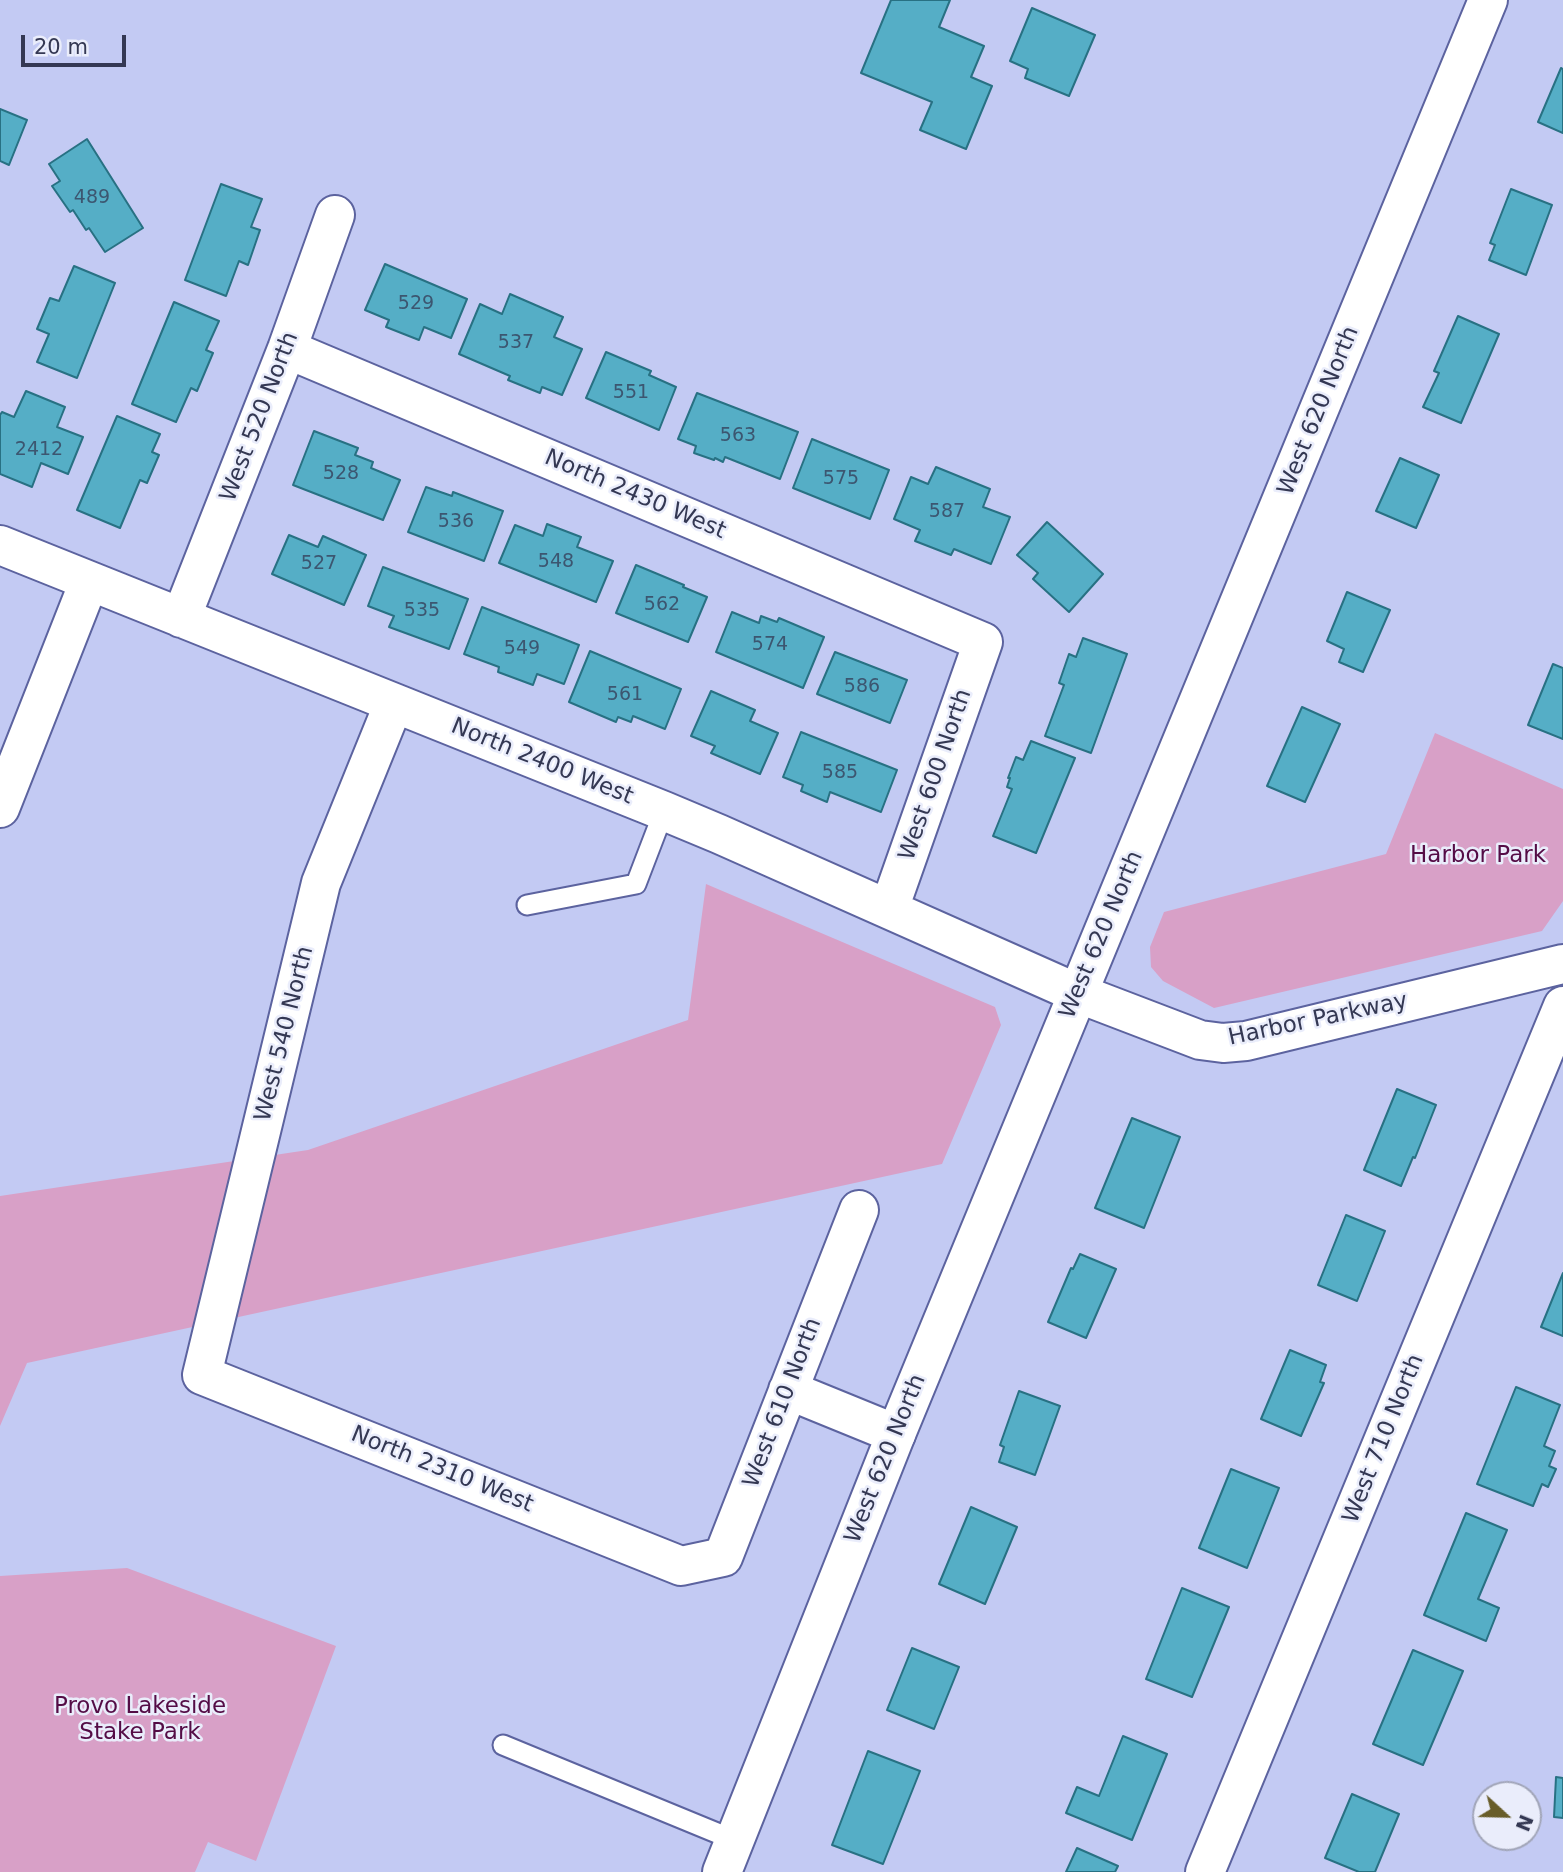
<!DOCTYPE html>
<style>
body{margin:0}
#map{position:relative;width:1563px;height:1872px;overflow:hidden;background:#c3caf3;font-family:"DejaVu Sans",sans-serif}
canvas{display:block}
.north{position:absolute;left:1472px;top:1781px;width:70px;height:70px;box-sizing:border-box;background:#eaedfb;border:2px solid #a1a5b8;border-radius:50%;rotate:112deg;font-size:19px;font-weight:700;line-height:28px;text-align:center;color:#343853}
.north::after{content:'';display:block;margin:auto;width:24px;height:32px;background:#685d29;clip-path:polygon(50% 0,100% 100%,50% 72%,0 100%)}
.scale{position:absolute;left:21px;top:35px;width:105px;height:32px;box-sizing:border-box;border:4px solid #343853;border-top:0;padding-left:9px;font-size:21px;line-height:24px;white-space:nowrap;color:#343853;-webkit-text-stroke:5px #eaedfb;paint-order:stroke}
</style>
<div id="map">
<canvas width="1563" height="1872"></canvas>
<div class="north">N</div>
<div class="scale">20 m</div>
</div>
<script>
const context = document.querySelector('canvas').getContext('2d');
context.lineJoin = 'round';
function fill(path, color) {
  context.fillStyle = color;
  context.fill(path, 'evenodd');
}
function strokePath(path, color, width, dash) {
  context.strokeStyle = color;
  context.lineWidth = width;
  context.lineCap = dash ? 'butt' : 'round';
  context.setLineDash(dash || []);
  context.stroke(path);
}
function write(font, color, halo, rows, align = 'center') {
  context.font = font + ' "DejaVu Sans",sans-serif';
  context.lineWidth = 5;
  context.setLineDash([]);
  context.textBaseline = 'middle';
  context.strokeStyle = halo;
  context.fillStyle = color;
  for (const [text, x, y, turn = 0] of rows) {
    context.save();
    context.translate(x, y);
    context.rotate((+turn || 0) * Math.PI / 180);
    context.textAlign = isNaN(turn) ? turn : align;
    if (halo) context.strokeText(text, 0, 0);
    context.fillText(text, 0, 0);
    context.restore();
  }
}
fill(new Path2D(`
 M1435,733l128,56v112l-21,30 -328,77 -51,-27 -12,-14 -1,-20 14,-35 222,-58z
 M706,884l289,123 6,18 -59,139 -915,199 -27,63v-230l308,-46 380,-130z
 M127,1568l209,78 -80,215 -48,-19 -13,30h-195v-296z`), '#d8a0c7');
const building = new Path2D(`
 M891,0h59l-11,27 45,19 -13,31 21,9 -26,63 -46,-19 12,-28 -71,-29z
 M1032,8l63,27 -26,61 -44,-18 3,-9 -18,-8z
 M1561,68l2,1v64l-25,-11z
 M0,109l27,11 -18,45 -9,-4z
 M87,139l56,89 -38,24 -16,-24 -3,2 -13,-20 -3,2 -18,-26 8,-5 -11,-17z
 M221,184l41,15 -11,28 9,3 -12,35 -9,-4 -13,35 -41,-16z
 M1511,189l41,16 -26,70 -37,-15 6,-15 -5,-2z
 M385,264l82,35 -16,39 -27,-11 -5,13 -33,-13 3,-7 -24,-10z
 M74,266l41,17 -38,95 -40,-16 12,-28 -12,-5 13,-31 9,3z
 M510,294l53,23 -9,20 28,12 -20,46 -20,-8 -2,6 -32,-13 2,-4 -51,-22 21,-50 22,10z
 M174,302l45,19 -13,29 7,3 -16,38 -6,-3 -15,34 -44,-18z
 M1458,316l41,18 -38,89 -38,-16 16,-34 -5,-2z
 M606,352l45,19 -2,4 27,12 -17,43 -73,-32z
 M26,391l39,16 -8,20 26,10 -15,37 -27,-11 -9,24 -32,-13v-59l2,-3 12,5z
 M697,393l101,39 -18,47 -55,-22 -2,5 -8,-4 -1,2 -20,-7 2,-7 -18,-7z
 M117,416l43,18 -8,18 7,3 -12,28 -7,-3 -20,48 -43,-18z
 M314,431l44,17 -3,7 18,7 -2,6 29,12 -17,40 -90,-35z
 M812,439l77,31 -19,49 -77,-31z
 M1400,458l39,17 -23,53 -40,-17z
 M936,467l54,22 -7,18 27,10 -19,47 -37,-15 -3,6 -36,-14 5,-11 -26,-11 17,-42 17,7z
 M426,487l26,9 1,-4 50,19 -19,50 -76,-29z
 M1047,522l56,52 -34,38 -36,-33 5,-6 -21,-18z
 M547,524l34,13 -4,10 36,14 -17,41 -97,-39 16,-38 28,11z
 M289,535l29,12 5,-11 43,19 -22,50 -72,-31z
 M636,565l48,20 -1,2 24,10 -19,45 -72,-29z
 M383,567l85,32 -19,50 -60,-22 5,-11 -26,-10z
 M1347,592l43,18 -27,62 -24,-10 5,-13 -17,-8z
 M482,607l97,38 -15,39 -27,-10 -4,11 -35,-13 1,-5 -35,-13z
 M732,612l27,11 2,-7 16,6 2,-4 45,19 -21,51 -87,-36z
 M1083,638l44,16 -36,99 -46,-17 19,-51 -5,-2 10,-29 7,3z
 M590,651l91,38 -16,40 -32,-13 -2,6 -13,-5 -2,5 -47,-20z
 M835,652l72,28 -17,43 -73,-29z
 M1553,664l10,4v71l-35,-14z
 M711,691l44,19 -5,11 28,12 -18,41 -49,-21 4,-7 -24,-10z
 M1302,707l38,17 -35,78 -38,-16z
 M801,732l96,38 -16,42 -51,-20 -3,10 -26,-11 2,-6 -20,-8z
 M1031,741l44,17 -39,95 -43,-17 19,-47 -5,-2 3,-9h-2l8,-21 7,3z
 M1397,1089l39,16 -21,53 -2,-1 -12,29 -37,-16z
 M1132,1118l48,19 -36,91 -49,-20z
 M1346,1215l39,16 -28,70 -39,-16z
 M1080,1254l36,15 -30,69 -38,-16 23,-54 2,1z
 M1563,1273v63l-22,-9z
 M1290,1350l36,15 -6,17 4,1 -23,53 -40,-17z
 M1516,1387l44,18 -16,41 11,5 -6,15 7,3 -8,18 -6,-3 -9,22 -56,-22z
 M1019,1391l41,15 -25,69 -36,-13 5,-15 -4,-2z
 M1231,1469l48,19 -32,80 -48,-20z
 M971,1507l46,20 -32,77 -46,-20z
 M1466,1513l41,17 -29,69 21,9 -13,33 -62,-26z
 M1182,1588l47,19 -37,90 -46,-18z
 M912,1648l47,19 -25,62 -47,-19z
 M1413,1650l50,21 -40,94 -50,-21z
 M1123,1736l44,18 -35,86 -66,-27 11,-26 22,9z
 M868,1751l52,20 -37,93 -51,-19z
 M1556,1777l7,1v40l-9,-1z
 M1352,1794l47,20 -24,58h-16l-34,-14z
 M1077,1848l41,18 -3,6h-49z`);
fill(building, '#55aec6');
strokePath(building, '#287183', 2);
const lane = new Path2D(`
 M527,905l109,-21 28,-73
 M503,1745l231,95`);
const street = new Path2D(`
 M287,349l696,293 -94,267
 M0,545l664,266 55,23 358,159 123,47 23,3 23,-2 317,-77
 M181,618l106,-269 48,-134
 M394,703l-73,180 -119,492 479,191 42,-9 136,-347
 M0,808l89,-226
 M788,1390l108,44
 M1205,1872l358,-866`);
const secondary = new Path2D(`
 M722,1872l174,-438 592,-1434`);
strokePath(lane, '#5c639f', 23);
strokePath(street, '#5c639f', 42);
strokePath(secondary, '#5c639f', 42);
strokePath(lane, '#fff', 19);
strokePath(street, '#fff', 38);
strokePath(secondary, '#fff', 38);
write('19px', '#3c5670', null, [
 ["489",92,198],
 ["529",416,304],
 ["537",516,343],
 ["551",631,393],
 ["563",738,436],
 ["2412",39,450],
 ["528",341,474],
 ["575",841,479],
 ["587",947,512],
 ["536",456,522],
 ["548",556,562],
 ["527",319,564],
 ["562",662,605],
 ["535",422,611],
 ["574",770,645],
 ["549",522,649],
 ["586",862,687],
 ["561",625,695],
 ["585",840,773]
]);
write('23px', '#343853', '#eaedfb', [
 ["West 620 North",1319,411,-68],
 ["West 520 North",260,417,-69],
 ["North 2430 West",635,495,23],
 ["North 2400 West",542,762,22],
 ["West 600 North",936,775,-71],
 ["West 620 North",1102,935,-67],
 ["Harbor Parkway",1318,1020,-12],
 ["West 540 North",285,1034,-76],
 ["West 610 North",783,1403,-69],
 ["West 710 North",1384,1439,-68],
 ["West 620 North",886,1459,-68],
 ["North 2310 West",442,1470,22]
]);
write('23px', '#540c46', '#eaedfb', [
 ["Harbor Park",1478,856],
 ["Provo Lakeside",140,1707],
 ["Stake Park",140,1733]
]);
</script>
